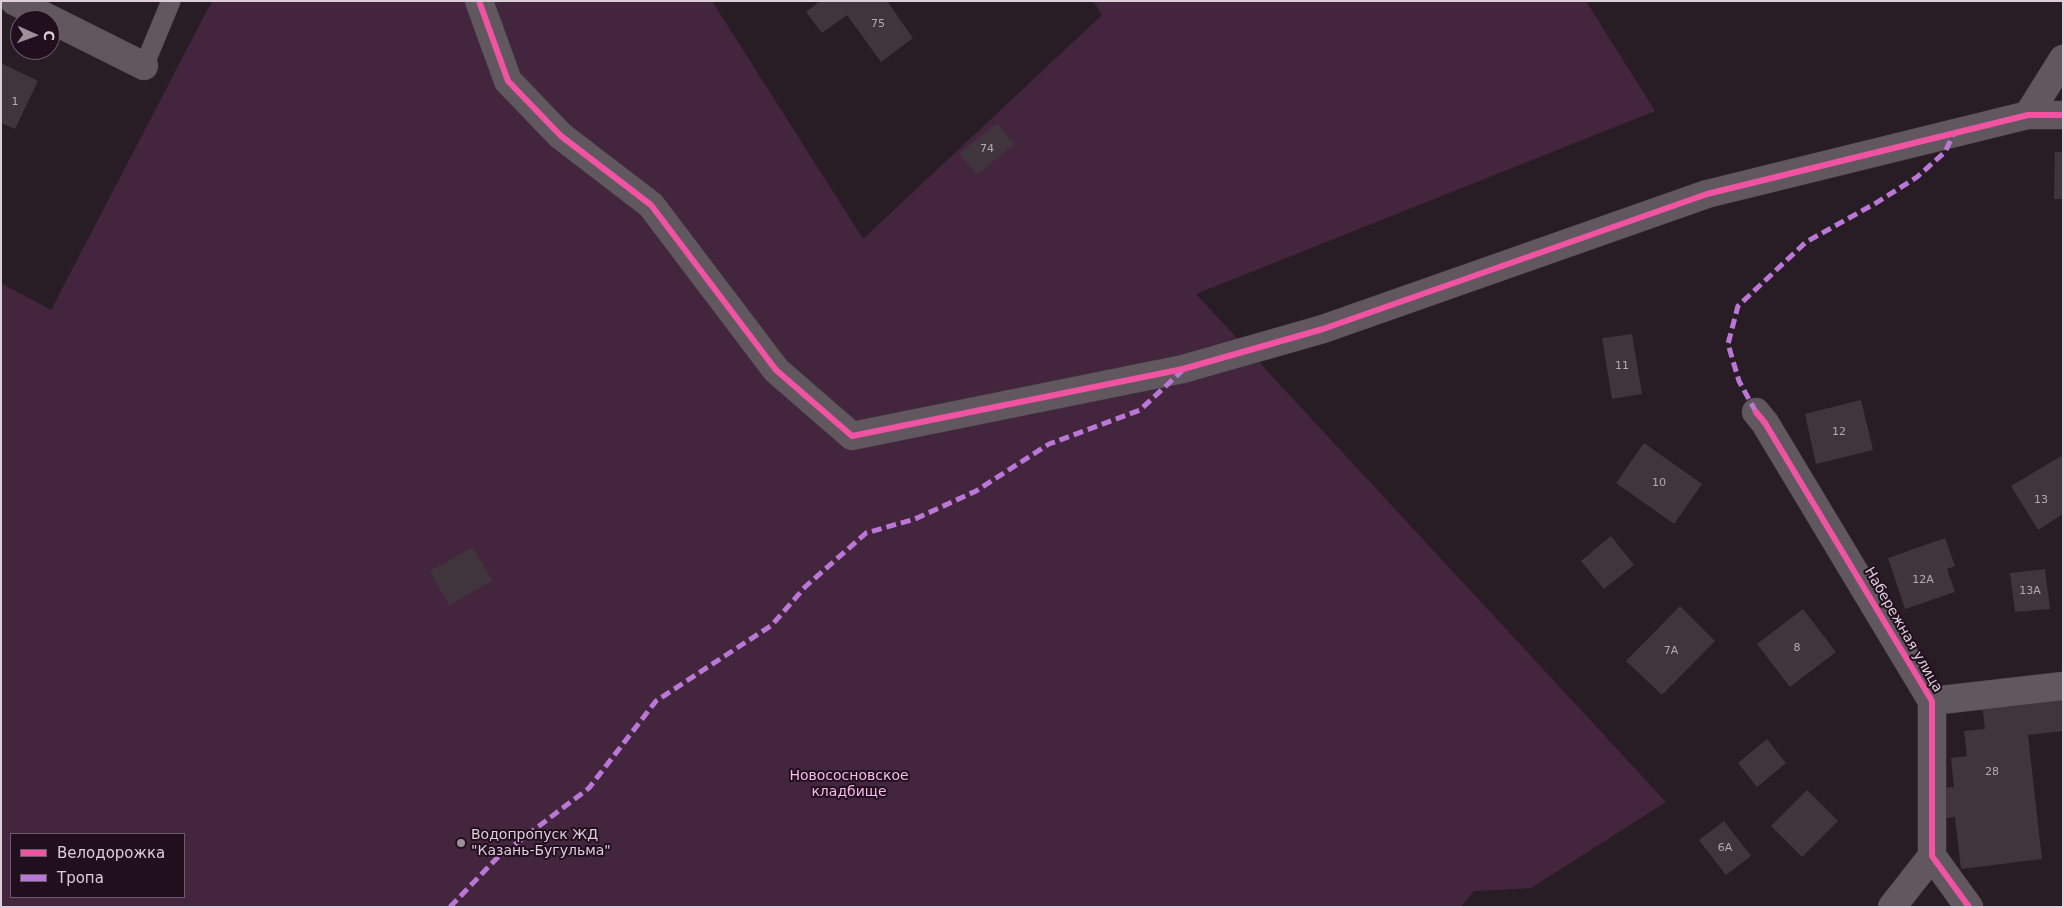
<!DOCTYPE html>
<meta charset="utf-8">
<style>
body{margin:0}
#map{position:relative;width:2064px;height:908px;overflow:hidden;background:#281c25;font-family:"DejaVu Sans",sans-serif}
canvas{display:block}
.frame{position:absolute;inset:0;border:2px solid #ddcfd9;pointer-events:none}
.legend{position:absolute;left:10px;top:833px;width:175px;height:65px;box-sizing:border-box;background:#220f1e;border:1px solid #6d5c69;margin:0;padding:6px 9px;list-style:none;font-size:15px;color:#ddcfd9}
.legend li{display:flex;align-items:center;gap:10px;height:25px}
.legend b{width:25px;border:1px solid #6d5c69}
.north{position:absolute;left:10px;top:10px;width:50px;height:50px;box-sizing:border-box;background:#220f1e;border:1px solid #6d5c69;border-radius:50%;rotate:92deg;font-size:14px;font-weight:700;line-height:20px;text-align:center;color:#ddcfd9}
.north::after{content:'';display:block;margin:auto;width:18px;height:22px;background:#9e909a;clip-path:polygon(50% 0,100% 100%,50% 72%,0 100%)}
</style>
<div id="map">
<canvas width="2064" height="908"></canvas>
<div class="frame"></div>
<ul class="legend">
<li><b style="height:6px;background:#f153a3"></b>Велодорожка</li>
<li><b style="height:6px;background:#ba77d6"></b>Тропа</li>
</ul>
<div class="north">С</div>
</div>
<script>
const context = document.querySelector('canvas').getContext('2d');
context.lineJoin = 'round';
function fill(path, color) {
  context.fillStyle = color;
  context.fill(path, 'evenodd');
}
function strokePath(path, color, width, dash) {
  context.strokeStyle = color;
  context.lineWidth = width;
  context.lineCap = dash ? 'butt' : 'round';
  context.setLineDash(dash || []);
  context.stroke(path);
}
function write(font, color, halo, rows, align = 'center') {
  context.font = font + ' "DejaVu Sans",sans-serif';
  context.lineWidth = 4;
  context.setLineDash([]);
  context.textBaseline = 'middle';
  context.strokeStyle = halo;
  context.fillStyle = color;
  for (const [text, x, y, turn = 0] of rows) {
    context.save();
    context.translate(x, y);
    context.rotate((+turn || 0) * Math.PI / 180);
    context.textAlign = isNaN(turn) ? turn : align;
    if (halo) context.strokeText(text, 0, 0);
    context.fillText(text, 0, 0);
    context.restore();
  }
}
fill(new Path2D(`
 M212,1h500l151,238 239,-224 -9,-14h493l69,110 -459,183 470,508 -135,86 -57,3 -13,16h-1460v-624l50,27zM11,834h173v63h-173z`), '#43263d');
fill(new Path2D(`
 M820,1h67l26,37 -32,24 -34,-47 -25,18 -16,-21z
 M1,63l37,18 -23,48 -14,-6z
 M997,123l17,21 -37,31 -18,-21z
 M2055,152h8v47h-9z
 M1632,334l10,60 -30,5 -10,-61z
 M1861,400l12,50 -57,14 -11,-50z
 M1644,443l58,41 -28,40 -58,-41z
 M2061,456l2,4v54l-25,16 -27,-44z
 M1611,536l23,29 -30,24 -23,-28z
 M1945,538l10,28 -8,3 8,23 -50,17 -17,-51z
 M473,547l19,34 -43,24 -19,-34z
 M2045,569l5,40 -35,3 -5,-39z
 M1680,606l35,35 -53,54 -36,-34z
 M1803,609l33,43 -46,35 -33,-43z
 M2063,694v37l-35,4 14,124 -81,10 -6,-52 -10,1 -3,-30 12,-1 -3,-29 16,-2 -3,-25 21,-2 -3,-25z
 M1767,739l19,24 -29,24 -19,-24z
 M1807,790l31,31 -36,36 -31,-31z
 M1724,821l27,35 -25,19 -27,-35z`), '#40353d');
const service = new Path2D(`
 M144,66l27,-65`);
const minor = new Path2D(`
 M14,1l130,65
 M479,1l29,80 53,55 90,69 125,165 76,66 331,-67 140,-40 384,-135 321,-79h35
 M2028,115l35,-56
 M1756,412l9,11 167,278v155l37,51
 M1932,701l131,-15
 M1892,907l40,-51`);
strokePath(service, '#41383f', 20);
strokePath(minor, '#41383f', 29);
strokePath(service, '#61585f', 19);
strokePath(minor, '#61585f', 28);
strokePath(new Path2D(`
 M1756,412l-17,-31 -11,-37 10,-38 68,-64 70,-39 41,-26 28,-25 9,-19
 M450,907l47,-49 92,-70 67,-87 116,-76 33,-38 61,-54 49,-14 61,-28 73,-47 91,-34 42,-39`), '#ba77d6', 5, [10, 5]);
strokePath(new Path2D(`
 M479,1l29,80 53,55 90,69 125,165 76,66 331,-67 140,-40 384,-135 321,-79h35
 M1756,412l9,11 167,278v155l37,51`), '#f153a3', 6);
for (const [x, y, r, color] of [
 [461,843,5,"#9e909a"]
]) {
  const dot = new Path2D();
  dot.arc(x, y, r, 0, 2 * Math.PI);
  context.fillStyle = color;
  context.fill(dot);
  strokePath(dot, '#220f1e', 2);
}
write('11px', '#b6a8b2', null, [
 ["75",878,24],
 ["1",15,102],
 ["74",987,149],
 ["11",1622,366],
 ["12",1839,432],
 ["10",1659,483],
 ["13",2041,500],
 ["12А",1923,580],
 ["13А",2030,591],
 ["8",1797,648],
 ["7А",1671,651],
 ["28",1992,772],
 ["6А",1725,848]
]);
write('14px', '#ddcfd9', '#220f1e', [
 ["Набережная улица",1903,630,60]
]);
write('14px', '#f7baea', '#220f1e', [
 ["Новососновское",849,776],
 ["кладбище",849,792]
]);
write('14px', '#ddcfd9', '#220f1e', [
 ["Водопропуск ЖД",471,835],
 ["\"Казань-Бугульма\"",471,851]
], 'left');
</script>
